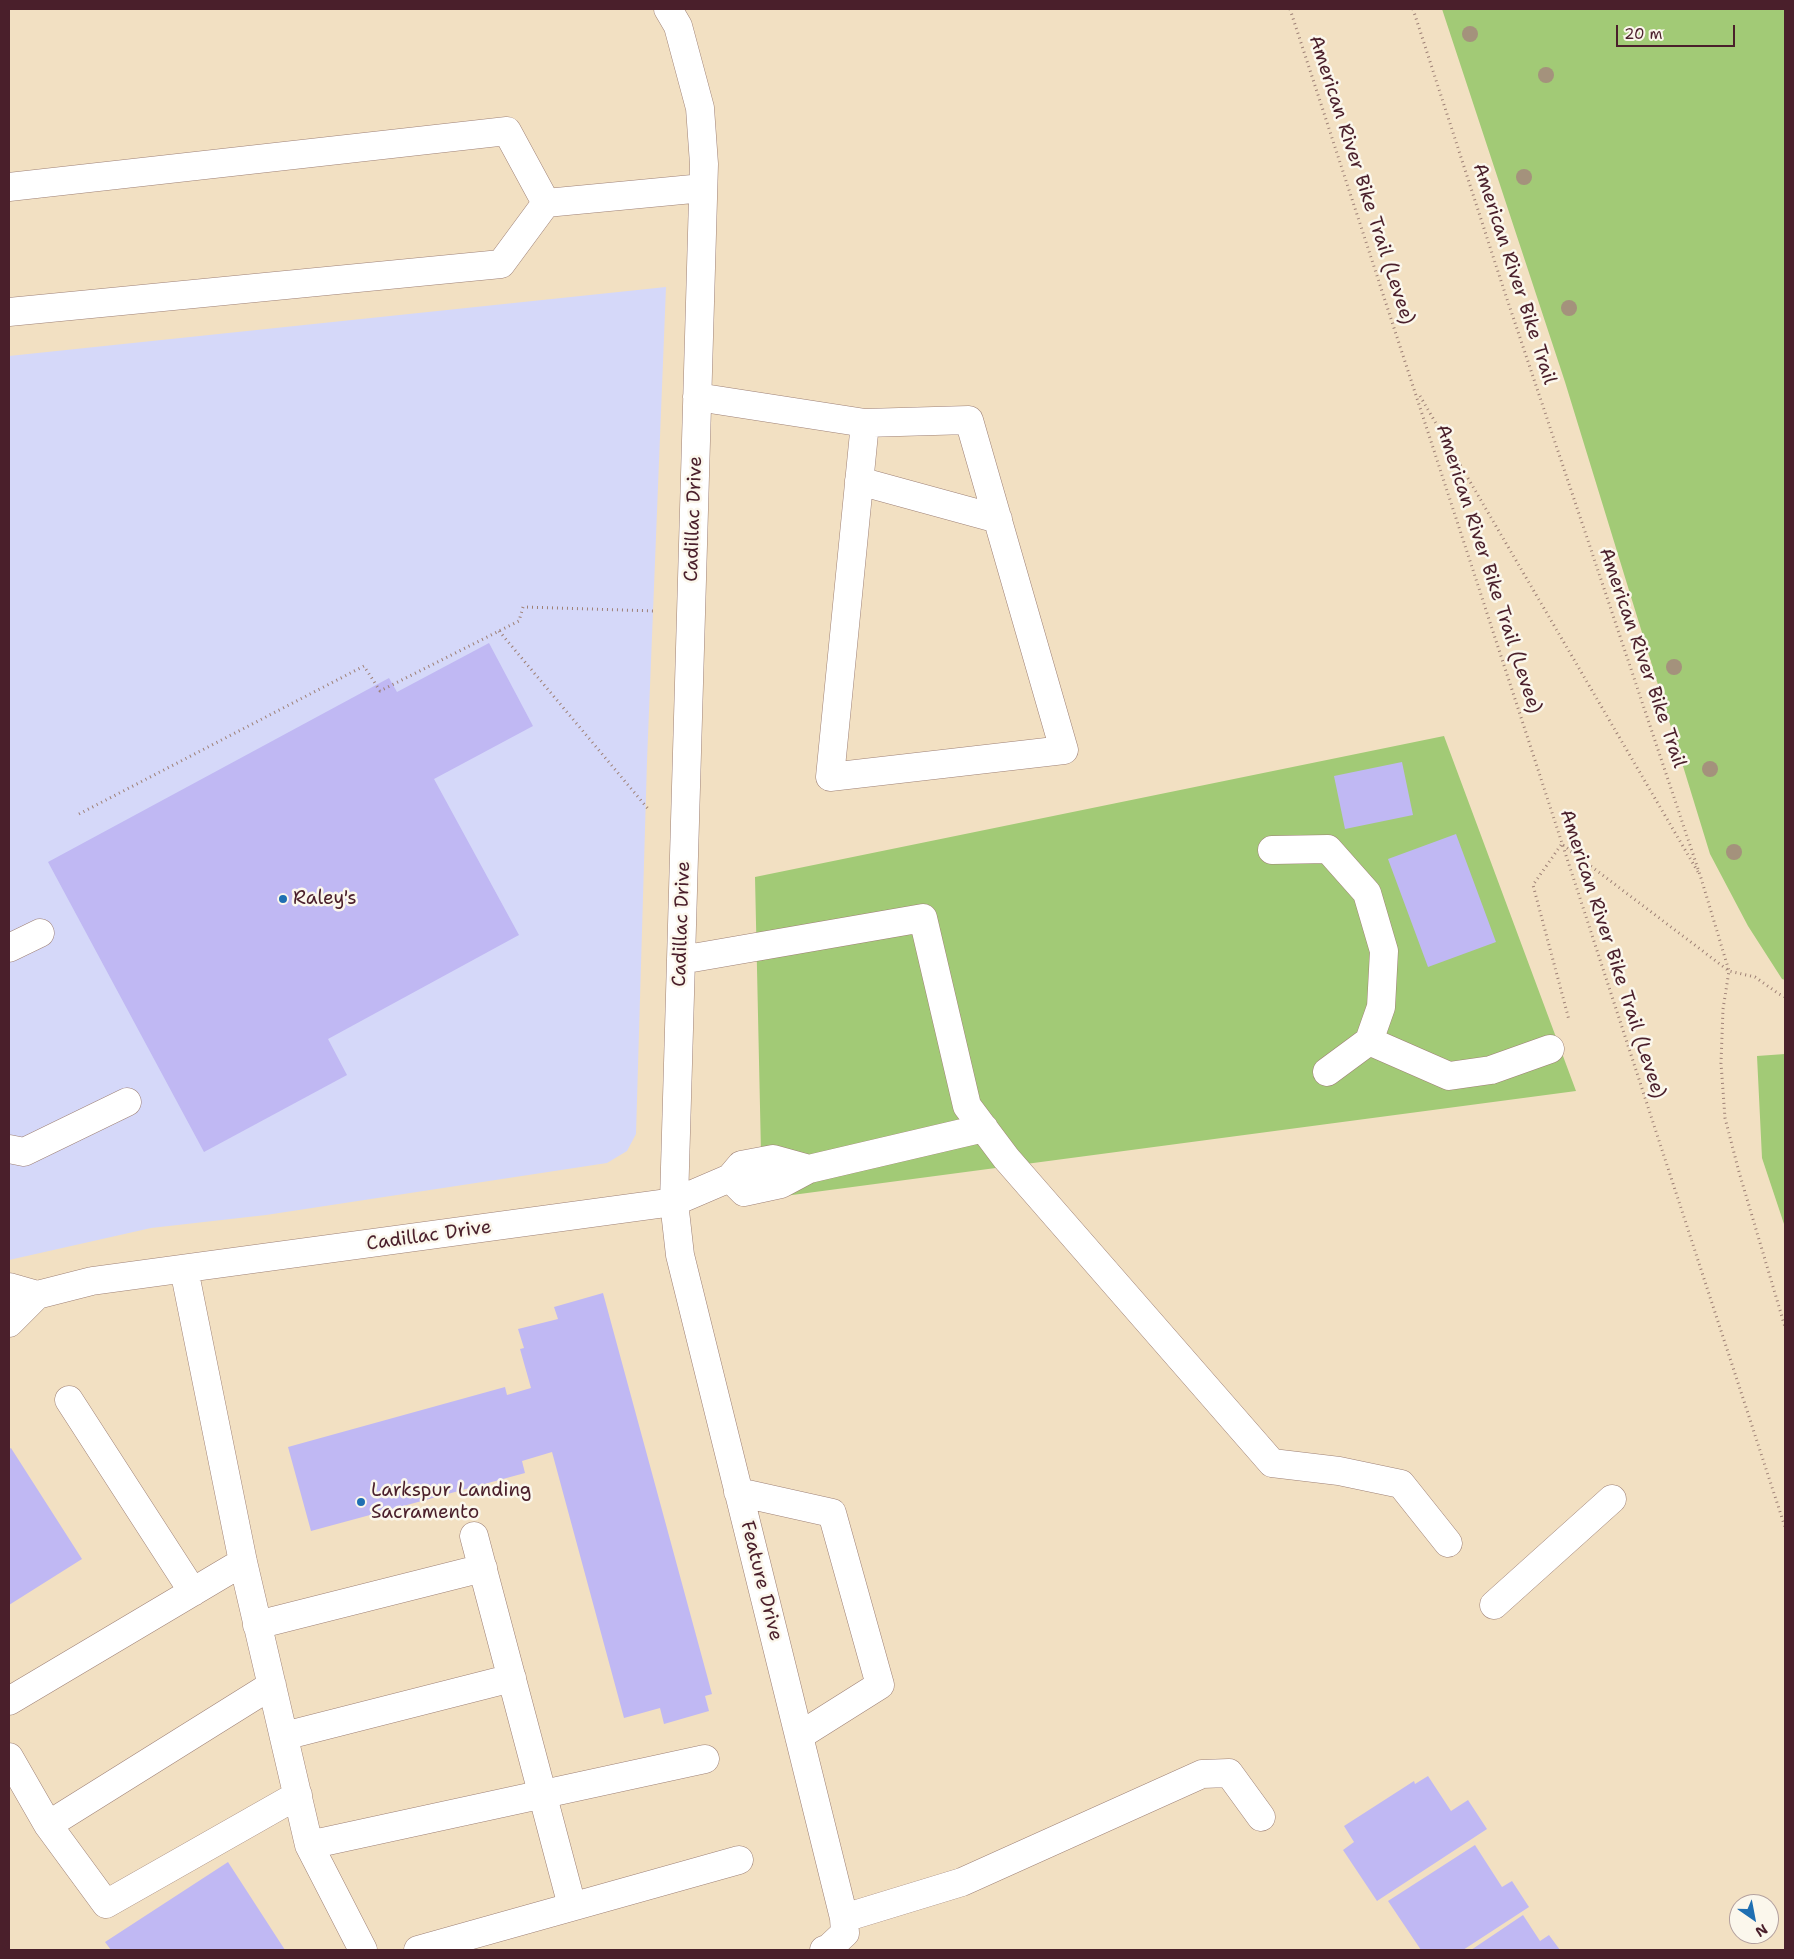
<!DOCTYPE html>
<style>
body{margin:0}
#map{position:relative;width:1794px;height:1959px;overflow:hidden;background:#f2e0c2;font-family:"Shantell Sans",sans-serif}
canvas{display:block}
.frame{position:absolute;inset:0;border:10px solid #4a1f2b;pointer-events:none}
.north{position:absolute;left:1729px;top:1894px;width:50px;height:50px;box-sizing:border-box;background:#fbf7ec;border:1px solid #b4a19f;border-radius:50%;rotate:147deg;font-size:14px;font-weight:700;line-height:20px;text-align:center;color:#4a1f2b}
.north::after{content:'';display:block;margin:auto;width:18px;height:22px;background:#1f6fb2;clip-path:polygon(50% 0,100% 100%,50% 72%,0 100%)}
.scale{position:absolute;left:1616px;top:25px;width:119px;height:22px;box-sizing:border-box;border:2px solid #4a1f2b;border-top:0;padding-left:6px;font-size:15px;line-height:18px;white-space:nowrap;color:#4a1f2b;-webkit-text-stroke:4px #fbf7ec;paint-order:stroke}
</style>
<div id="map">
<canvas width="1794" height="1959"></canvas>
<div class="frame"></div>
<div class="north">N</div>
<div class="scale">20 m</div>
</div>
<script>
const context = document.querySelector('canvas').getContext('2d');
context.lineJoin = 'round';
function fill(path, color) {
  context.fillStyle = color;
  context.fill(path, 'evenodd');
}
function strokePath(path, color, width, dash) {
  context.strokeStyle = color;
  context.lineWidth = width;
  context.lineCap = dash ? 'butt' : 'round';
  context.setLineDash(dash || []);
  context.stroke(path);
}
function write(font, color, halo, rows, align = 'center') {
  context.font = font + ' "Shantell Sans",sans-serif';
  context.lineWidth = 5;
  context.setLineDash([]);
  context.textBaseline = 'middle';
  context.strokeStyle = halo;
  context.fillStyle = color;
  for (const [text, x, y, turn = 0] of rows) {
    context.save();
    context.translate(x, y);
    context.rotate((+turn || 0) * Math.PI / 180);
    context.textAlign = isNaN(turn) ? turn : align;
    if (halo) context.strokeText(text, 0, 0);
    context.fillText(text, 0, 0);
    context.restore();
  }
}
fill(new Path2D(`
 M666,287l-19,474 -11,373 -9,17 -20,12 -341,52 -115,13 -142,32v-904z`), '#d5d8f9');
fill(new Path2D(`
 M1442,9h343v971l-3,-1 -34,-53 -38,-72 -145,-472z
 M1444,736l132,355 -814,108 -7,-322z
 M1785,1054v173l-23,-69 -5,-102z`), '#a2ca76');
fill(new Path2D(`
 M489,643l44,83 -99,53 85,156 -191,104 19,36 -143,77 -156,-290 341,-184 8,14z
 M1402,762l11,53 -68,14 -11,-53z
 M1456,834l40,108 -68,25 -40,-108z
 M603,1293l109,401 -7,2 4,15 -45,13 -4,-16 -36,10 -72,-266 -30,9 3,12 -214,58 -23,-84 217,-60 2,8 24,-7 -11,-39 4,-1 -6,-19 40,-10 -4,-12z
 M11,1448l71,111 -73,46v-156z
 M1428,1776l23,35 17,-11 19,29 -110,72 -34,-51 11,-8 -10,-16 70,-45 1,3z
 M1475,1845l27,42 10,-6 17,26 -66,43h-42l-33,-49z
 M228,1862l57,88h-174l-6,-8z
 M1523,1915l17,26 9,-6 11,15h-89z`), '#c0b8f3');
const minor = new Path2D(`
 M9,187l498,-56 39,72
 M9,312l492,-48 45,-61 157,-15
 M697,397l168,26 104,-3 95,330 -234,27 35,-354
 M859,481l139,38
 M1272,850l56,-1 39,44 17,58 -3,56 -12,34 -42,31
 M9,948l31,-15
 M681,960l242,-42 44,188 39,52 266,305 67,8 62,13 47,59
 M1369,1041l80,35 42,-6 59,-21
 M9,1149l15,3 103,-50
 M809,1169l-36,-10 -32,6 -11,13 -56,24 6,53 164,663 1,15 -16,15 -5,2
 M730,1178l14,14 37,-8 28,-15 175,-41
 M184,1269l59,293 66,283 54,105
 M9,1287l28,8 55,-14 582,-79 30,-1038 -4,-56 -22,-82 -10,-17
 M9,1323l28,-28
 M69,1400l124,192
 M738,1492l94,21 48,172 -81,51
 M474,1536l98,370
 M1494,1605l118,-106
 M257,1625l226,-57
 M9,1701l234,-139
 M284,1736l228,-58
 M9,1757l39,68 58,79 192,-109
 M48,1825l224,-140
 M309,1845l396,-86
 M844,1918l118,-36 240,-108 27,-1 32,44
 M418,1950l321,-90`);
strokePath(minor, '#9e8076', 29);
strokePath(new Path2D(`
 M1290,9l495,1518
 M1413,9l89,275 199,594 28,93 -6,38 -2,54 4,55 14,54 46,155
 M1420,396l278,476
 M499,631l150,179
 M79,814l285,-148 16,25 139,-70 4,-14 133,4
 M1561,845l-28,40 36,135
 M1563,845l166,126 26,6 24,17 6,3`), '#9e8076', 3, [1, 4]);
strokePath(minor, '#fff', 28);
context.fillStyle = '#a4927c';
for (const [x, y] of [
 [1470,34],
 [1546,75],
 [1524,177],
 [1569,308],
 [1674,667],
 [1710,769],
 [1734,852]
]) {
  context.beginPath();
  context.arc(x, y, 8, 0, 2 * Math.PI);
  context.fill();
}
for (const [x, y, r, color] of [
 [283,899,5,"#1f6fb2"],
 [361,1502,5,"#1f6fb2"]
]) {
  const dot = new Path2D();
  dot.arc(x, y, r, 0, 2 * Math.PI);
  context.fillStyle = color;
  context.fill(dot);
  strokePath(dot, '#fbf7ec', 2);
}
write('19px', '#4a1f2b', '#fbf7ec', [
 ["American River Bike Trail (Levee)",1361,180,72],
 ["American River Bike Trail",1514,274,72],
 ["Cadillac Drive",694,519,-88],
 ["American River Bike Trail (Levee)",1488,569,72],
 ["American River Bike Trail",1642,658,71],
 ["Cadillac Drive",682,924,-88],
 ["American River Bike Trail (Levee)",1612,954,72],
 ["Cadillac Drive",429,1236,-8],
 ["Feature Drive",761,1581,76]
]);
write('19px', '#4a1f2b', '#fbf7ec', [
 ["Raley's",293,899],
 ["Larkspur Landing",371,1491],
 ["Sacramento",371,1513]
], 'left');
</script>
